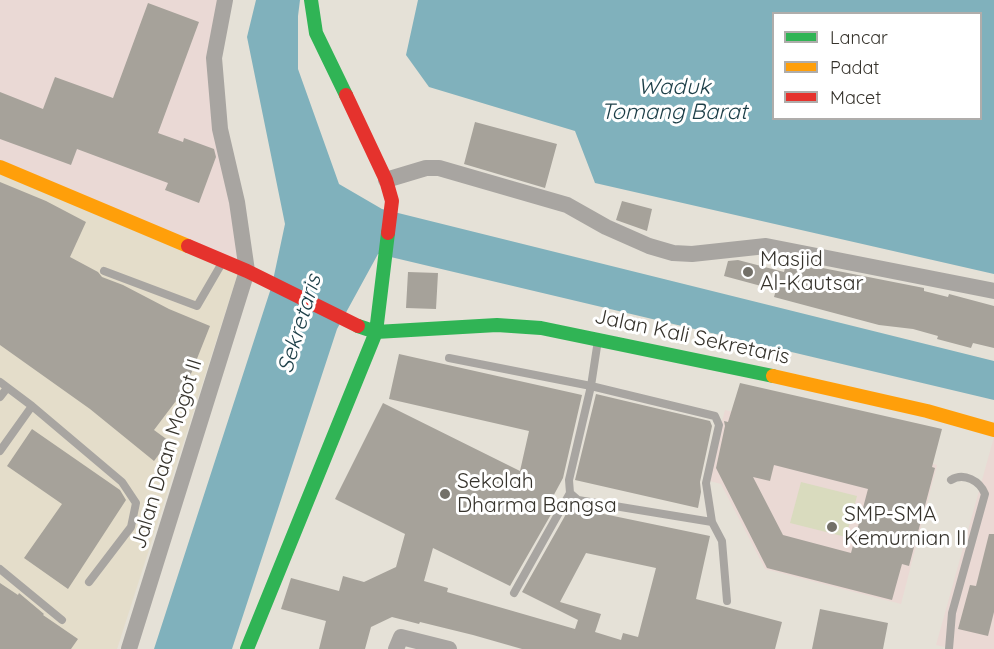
<!DOCTYPE html>
<style>
body{margin:0}
#map{position:relative;width:994px;height:649px;overflow:hidden;background:#e5e1d7;font-family:Quicksand,sans-serif}
canvas{display:block}
.legend{position:absolute;left:772px;top:12px;width:210px;height:108px;box-sizing:border-box;background:#fff;border:2px solid #afadab;margin:0;padding:8px 10px;list-style:none;font-size:18px;color:#36332c}
.legend li{display:flex;align-items:center;gap:12px;height:30px}
.legend b{width:30px;border:2px solid #afadab}
</style>
<div id="map">
<canvas width="994" height="649"></canvas>
<ul class="legend">
<li><b style="height:8px;background:#30b455"></b>Lancar</li>
<li><b style="height:8px;background:#ff9f0a"></b>Padat</li>
<li><b style="height:8px;background:#e5322d"></b>Macet</li>
</ul>
</div>
<script>
const context = document.querySelector('canvas').getContext('2d');
context.lineJoin = 'round';
function fill(path, color) {
  context.fillStyle = color;
  context.fill(path, 'evenodd');
}
function strokePath(path, color, width, dash) {
  context.strokeStyle = color;
  context.lineWidth = width;
  context.lineCap = dash ? 'butt' : 'round';
  context.setLineDash(dash || []);
  context.stroke(path);
}
function write(font, color, halo, rows, align = 'center') {
  context.font = font + ' Quicksand,sans-serif';
  context.lineWidth = 6;
  context.setLineDash([]);
  context.textBaseline = 'middle';
  context.strokeStyle = halo;
  context.fillStyle = color;
  for (const [text, x, y, turn = 0] of rows) {
    context.save();
    context.translate(x, y);
    context.rotate((+turn || 0) * Math.PI / 180);
    context.textAlign = isNaN(turn) ? turn : align;
    if (halo) context.strokeText(text, 0, 0);
    context.fillText(text, 0, 0);
    context.restore();
  }
}
fill(new Path2D(`
 M0,0h225l-15,53 37,178 -130,418h-117z`), '#ead9d5');
fill(new Path2D(`
 M0,167l239,103 -122,379h-117z`), '#e4ddca');
fill(new Path2D(`
 M725,410l212,55 -36,139 -136,-35 -44,-85 -15,-4z
 M994,437v212h-41l-17,-4z`), '#ead9d4');
fill(new Path2D(`
 M801,482l56,14 -11,41 -56,-14z`), '#d9dbbe');
fill(new Path2D(`
 M256,0h44l-2,16v53l41,115 43,25 612,152v39l-616,-146 -41,75 -105,320h-78l118,-364 13,-61 -38,-187z
 M418,0h576v274l-399,-91 -20,-52 -146,-44 -23,-32zM774,14h206v104h-206z`), '#80b1bc');
fill(new Path2D(`
 M148,3l51,19 -41,111 25,9 1,-4 30,11 2,8 -17,46 -34,-13 3,-7 -91,-34 -6,16 -71,-26v-47l43,17 12,-32 58,21z
 M475,122l82,22 -12,44 -81,-24z
 M0,182l46,19 40,21 -16,35 28,15 4,5 21,8 46,24 41,17 -25,63 -31,41 15,11 -15,20 -64,-52 -90,-64z
 M622,201l30,8 -5,22 -31,-11z
 M738,260l46,12 3,-11 137,27v3l24,6 1,-3 45,12v42l-21,-5 -2,5 -34,-9 1,-3 -25,-7 -34,-4 -105,-28 2,-7 -52,-14 4,-15z
 M408,272l30,1 -2,36 -30,-1z
 M399,354l183,41 -19,83 -13,24 7,2 -47,82 -77,-38 -9,33 24,7 -1,4 128,37 3,-9 -56,-28 48,-85 140,29 -14,63 86,23 -7,27h-253l-49,-14 -53,-13 -1,2 -27,-7 -21,10 -6,22h-46l7,-28 -45,-12 10,-31 48,13 4,-15 21,6 32,-15 9,-33 -70,-35 48,-96 137,68 9,-40 -140,-32zM586,553l70,15 -18,69 -15,-4 -2,7 -26,-8 6,-18 -41,-12z
 M740,383l202,46 -10,38 3,1 -26,98 -7,-2 -10,36 -125,-32 -51,-100 9,-42 -1,-5 4,1zM774,465l94,24 -17,64 -68,-18 -30,-58 17,4z
 M596,394l114,27 2,5 -12,56 1,10 -3,16 -123,-28z
 M32,429l88,61 6,10 -58,89 -44,-31 38,-54 -55,-38z
 M989,534h5v78l-6,24 -30,-7 12,-44 6,1z
 M0,583l18,12 1,-2 25,21 -1,1 35,24 -7,10h-71z
 M820,609l68,14 -5,26h-71z`), '#a6a29a');
strokePath(new Path2D(`
 M104,271l93,35 25,-43
 M598,340l-7,46 -22,94 1,13 8,7 134,22
 M449,358l142,28 124,30 4,9 -13,58 6,39 10,19 5,60
 M0,382l32,24 90,76 14,21 -5,24 -42,55
 M0,397l7,-9
 M0,451l32,-45
 M0,569l62,51
 M514,593l56,-100
 M949,649l3,-36 33,-119c-5,-13 -21,-22 -34,-14`), '#a8a5a1', 8);
strokePath(new Path2D(`
 M386,180l40,-12h13l128,37 39,22 43,19 24,7 19,1 74,-8 228,45
 M129,649l118,-378 -10,-69 -17,-73 -6,-71 11,-58
 M396,649l5,-12 48,12`), '#a8a5a1', 16);
strokePath(new Path2D(`
 M311,0l5,33 30,62
 M358,326l18,6 121,-7 44,3 232,48
 M247,649l129,-317 12,-99`), '#30b455', 14);
strokePath(new Path2D(`
 M0,167l188,79
 M773,376l154,35 67,19`), '#ff9f0a', 14);
strokePath(new Path2D(`
 M346,95l40,85 6,21 -4,32
 M188,246l59,25 111,55`), '#e5322d', 14);
for (const [x, y, r, color] of [
 [748,272,6,"#737068"],
 [445,494,6,"#737068"],
 [832,527,6,"#737068"]
]) {
  const dot = new Path2D();
  dot.arc(x, y, r, 0, 2 * Math.PI);
  context.fillStyle = color;
  context.fill(dot);
  strokePath(dot, '#fff', 2);
}
write('21px', '#36332c', '#fff', [
 ["Masjid",760,260],
 ["Al-Kautsar",760,284],
 ["Sekolah",457,482],
 ["Dharma Bangsa",457,506],
 ["SMP-SMA",844,515],
 ["Kemurnian II",844,539]
], 'left');
write('21px', '#36332c', '#fff', [
 ["Jalan Kali Sekretaris",692,337,12],
 ["Jalan Daan Mogot II",167,454,-73]
]);
write('italic 22px', '#1c3e47', '#fff', [
 ["Waduk",674,87],
 ["Tomang Barat",674,112],
 ["Sekretaris",300,324,-73]
]);
</script>
